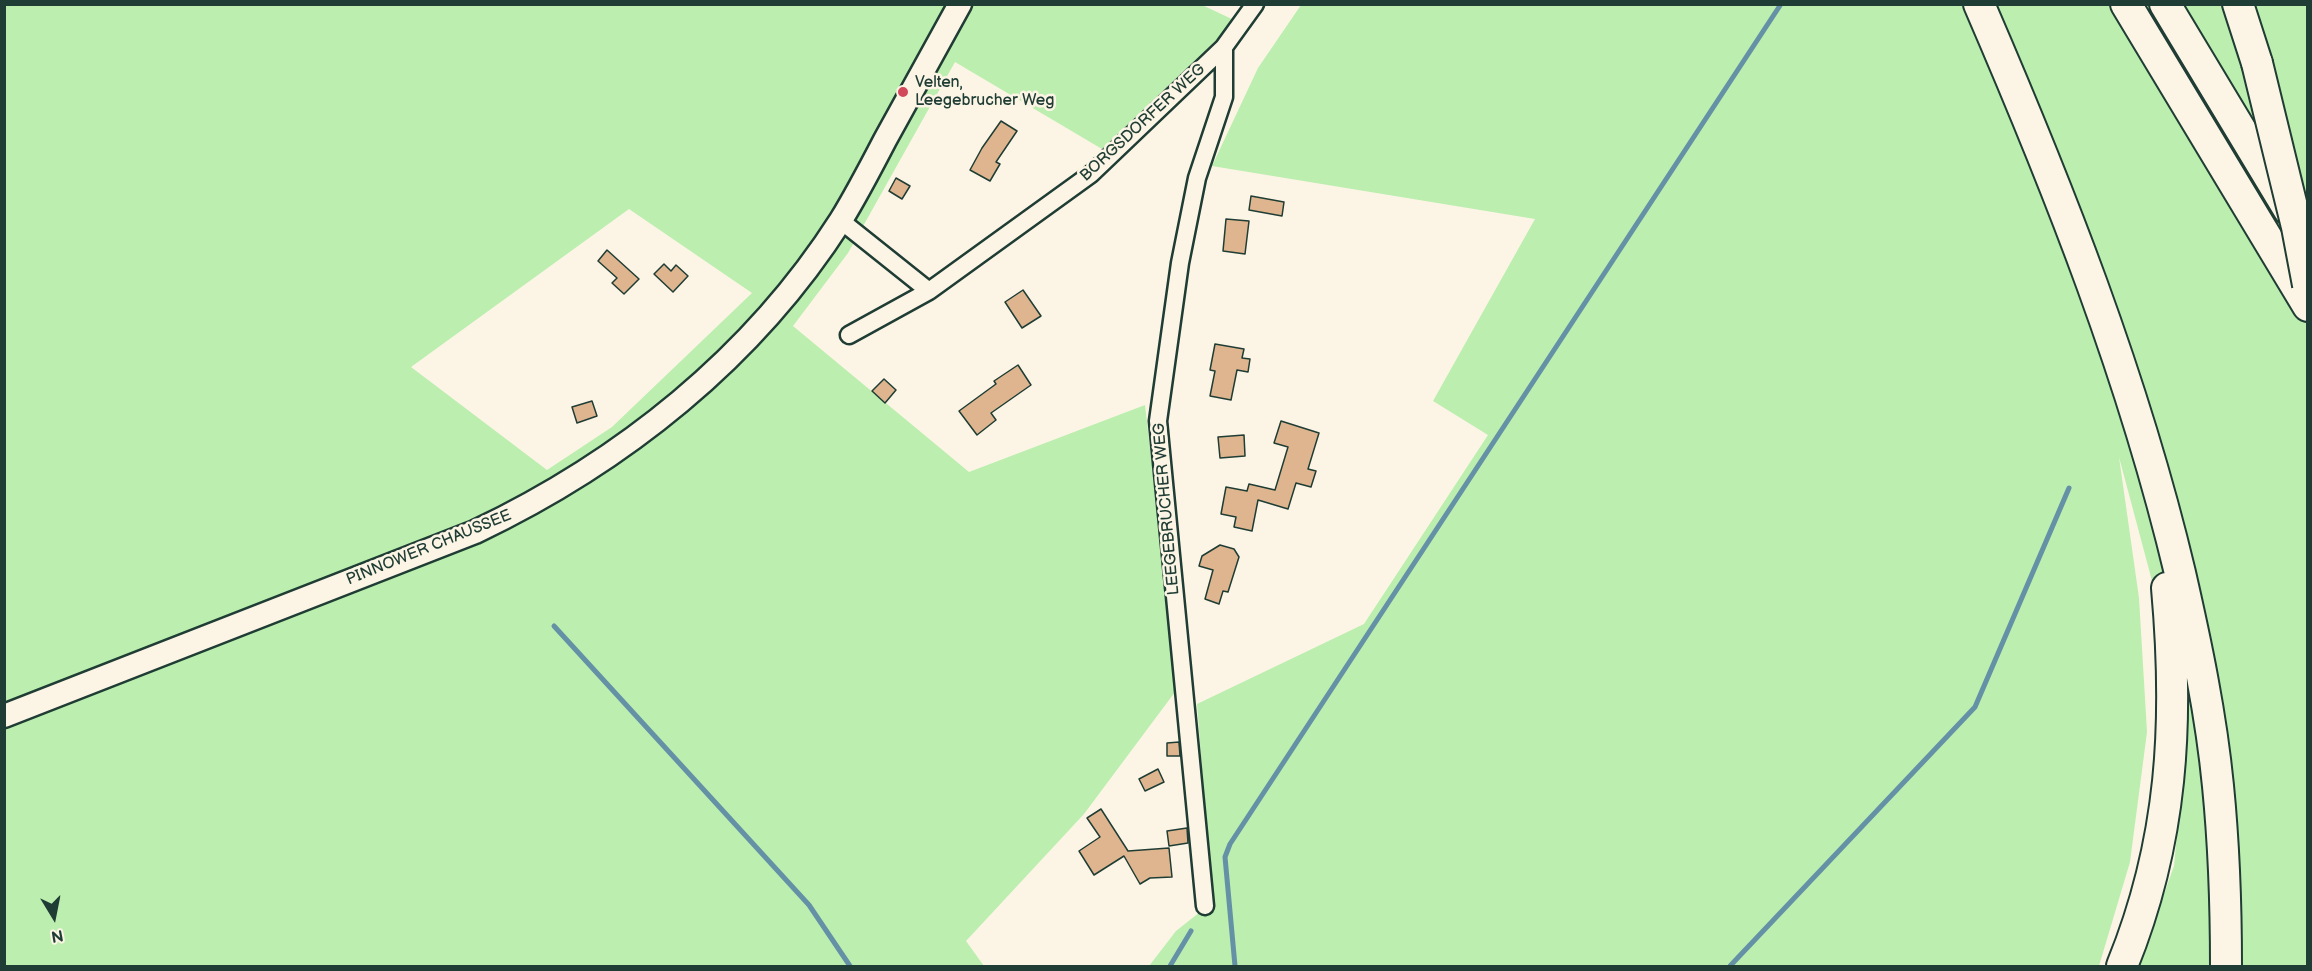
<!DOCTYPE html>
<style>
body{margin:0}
#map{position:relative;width:2312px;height:971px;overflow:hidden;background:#fcf5e5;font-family:"Balsamiq Sans",sans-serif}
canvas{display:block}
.frame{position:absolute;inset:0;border:6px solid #1f3d34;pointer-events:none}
.north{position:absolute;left:24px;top:887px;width:60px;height:60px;-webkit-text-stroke:4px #fcf5e5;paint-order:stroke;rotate:170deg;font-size:16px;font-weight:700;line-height:24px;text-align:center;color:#1f3d34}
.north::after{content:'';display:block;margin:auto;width:21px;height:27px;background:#1f3d34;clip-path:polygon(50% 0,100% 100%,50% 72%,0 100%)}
</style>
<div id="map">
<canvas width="2312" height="971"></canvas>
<div class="frame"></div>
<div class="north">N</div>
</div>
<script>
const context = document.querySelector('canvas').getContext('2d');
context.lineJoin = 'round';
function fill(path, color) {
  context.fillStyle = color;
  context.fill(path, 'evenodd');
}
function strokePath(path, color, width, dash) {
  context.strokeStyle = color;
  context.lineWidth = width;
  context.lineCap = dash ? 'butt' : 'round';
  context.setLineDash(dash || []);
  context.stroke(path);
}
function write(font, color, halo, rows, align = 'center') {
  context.font = font + ' "Balsamiq Sans",sans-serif';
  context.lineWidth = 5;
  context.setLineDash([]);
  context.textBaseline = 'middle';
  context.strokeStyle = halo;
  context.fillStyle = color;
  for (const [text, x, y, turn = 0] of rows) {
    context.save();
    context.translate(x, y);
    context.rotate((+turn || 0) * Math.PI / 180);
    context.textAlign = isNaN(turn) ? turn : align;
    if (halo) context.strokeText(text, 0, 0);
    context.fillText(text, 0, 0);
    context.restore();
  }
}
fill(new Path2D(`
 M1200,4l36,17 -134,128 -147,-87 -107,191 -55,73 176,146 176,-67 33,283 -94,126 -118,127 18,25h-979v-961zM629,209l123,84 -140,134 -65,43 -136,-103z
 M1301,5h1006v961h-169l36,-100 14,-150 -69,-259 20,141 8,134 -17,130 -31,104h-950l27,-35 24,-19 10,-14 -1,-35 -12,-159 167,-80 124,-189 -55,-34 102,-182 -323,-53 46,-98z`), '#bbeeaf');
strokePath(new Path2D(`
 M554,626l255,279 41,61
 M1170,966l21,-35
 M1235,966l-10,-109 5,-13 551,-840
 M1730,966l245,-259 94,-219`), '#6591a6', 5);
const building = new Path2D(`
 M1001,121l16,10 -21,31 4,2 -10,17 -20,-11 12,-22z
 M896,178l14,8 -8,13 -13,-8z
 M1251,196l33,6 -2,14 -33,-6z
 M1226,219l23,2 -4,33 -22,-3z
 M607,250l32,29 -15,15 -12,-11 5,-5 -19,-17z
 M664,264l7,7 5,-6 12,11 -15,16 -19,-18z
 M1023,290l18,26 -19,12 -17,-26z
 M1215,344l29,5 -2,9 8,1 -2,13 -11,-2 -6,30 -21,-4 5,-25 -5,-1z
 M1018,365l13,20 -40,28 5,7 -19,15 -18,-24 37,-27 -2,-3z
 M884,379l12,11 -11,13 -13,-12z
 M592,401l5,15 -20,7 -5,-16z
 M1281,421l38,12 -11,36 8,2 -5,16 -15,-4 -8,26 -30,-9 -6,31 -18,-4 2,-10 -15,-3 5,-27 21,4 2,-7 26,6 13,-43 -14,-4z
 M1244,435l1,21 -25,2 -2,-21z
 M1220,545l14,4 5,8 -11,35 -5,-1 -4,13 -14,-5 8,-29 -14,-4 3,-10z
 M1179,742l1,14h-13v-13z
 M1158,769l6,13 -19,9 -6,-12z
 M1101,809l27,42 41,-3 3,29 -22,1 -10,6 -16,-28 -30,19 -15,-24 21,-14 -13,-19z
 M1187,828l1,15 -19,3 -2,-15z`);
fill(building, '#deb58f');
strokePath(building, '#1f3d34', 1.5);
const street = new Path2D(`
 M840,220l89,71
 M849,335l80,-44 162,-117 133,-127 31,-43
 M1205,906l-47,-485 22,-158 17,-85 27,-81v-50`);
const secondary = new Path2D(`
 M4,716l471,-184c147,-70 278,-174 366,-312 16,-26 30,-53 44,-80 25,-45 50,-90 75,-136`);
const highway = new Path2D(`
 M1979,4c80,185 154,372 201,569 16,70 31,141 38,213 6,60 8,120 8,180
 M2126,4l182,302
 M2165,4l124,206
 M2238,4l19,59
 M2122,966c51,-125 57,-244 45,-378`);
strokePath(street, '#1f3d34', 21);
strokePath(secondary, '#1f3d34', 27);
strokePath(highway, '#1f3d34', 34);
strokePath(street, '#fcf5e5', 16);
strokePath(secondary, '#fcf5e5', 22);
strokePath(highway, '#fcf5e5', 30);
const highwayBridge = new Path2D(`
 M2257,63l40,164 11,58`);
strokePath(highwayBridge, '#1f3d34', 34, []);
strokePath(highwayBridge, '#fcf5e5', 30);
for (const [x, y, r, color] of [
 [903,92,6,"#d1495b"]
]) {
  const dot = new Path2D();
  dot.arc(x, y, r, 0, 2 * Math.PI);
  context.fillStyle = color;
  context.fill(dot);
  strokePath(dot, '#fcf5e5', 2);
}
write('16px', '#1f3d34', '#fcf5e5', [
 ["Velten,",915,83],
 ["Leegebrucher Weg",915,101]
], 'left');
write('16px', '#1f3d34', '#fcf5e5', [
 ["BORGSDORFER WEG",1143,123,-43],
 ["LEEGEBRUCHER WEG",1167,509,-95],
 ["PINNOWER CHAUSSEE",429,548,-22]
]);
</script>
